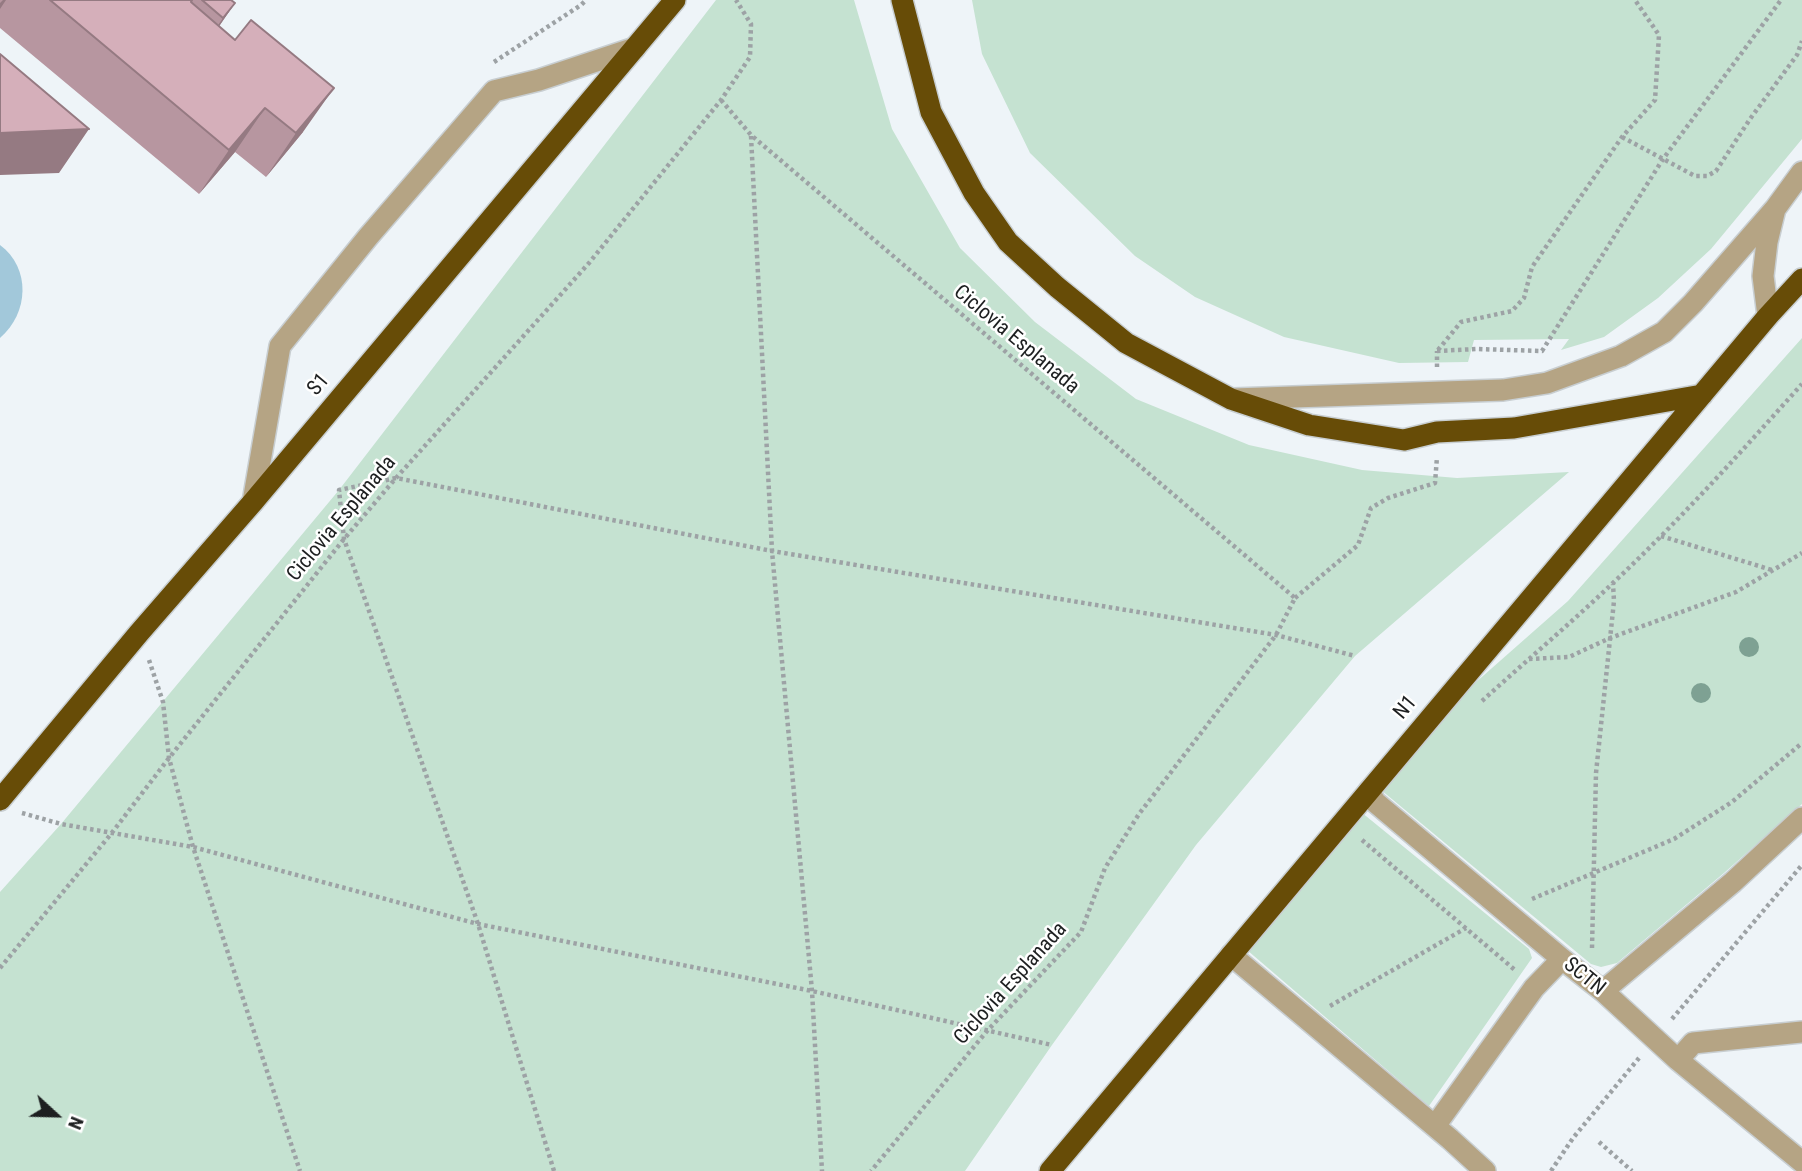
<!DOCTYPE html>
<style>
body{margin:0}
#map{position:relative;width:1802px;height:1171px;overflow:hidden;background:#eef4f8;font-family:"Roboto Condensed",sans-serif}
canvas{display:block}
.north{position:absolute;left:21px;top:1080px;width:70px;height:70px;-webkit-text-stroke:5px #fff;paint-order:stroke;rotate:112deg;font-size:19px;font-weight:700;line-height:28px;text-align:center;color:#1d1f20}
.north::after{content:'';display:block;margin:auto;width:24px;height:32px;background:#1d1f20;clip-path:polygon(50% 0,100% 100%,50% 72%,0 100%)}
</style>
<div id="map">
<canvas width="1802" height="1171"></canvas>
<div class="north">N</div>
</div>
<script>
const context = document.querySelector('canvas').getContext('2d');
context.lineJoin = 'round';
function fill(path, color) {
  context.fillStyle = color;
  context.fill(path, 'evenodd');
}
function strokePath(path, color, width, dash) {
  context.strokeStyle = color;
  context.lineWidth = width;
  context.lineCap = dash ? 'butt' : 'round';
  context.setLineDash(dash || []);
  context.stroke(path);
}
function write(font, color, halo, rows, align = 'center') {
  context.font = font + ' "Roboto Condensed",sans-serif';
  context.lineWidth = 5;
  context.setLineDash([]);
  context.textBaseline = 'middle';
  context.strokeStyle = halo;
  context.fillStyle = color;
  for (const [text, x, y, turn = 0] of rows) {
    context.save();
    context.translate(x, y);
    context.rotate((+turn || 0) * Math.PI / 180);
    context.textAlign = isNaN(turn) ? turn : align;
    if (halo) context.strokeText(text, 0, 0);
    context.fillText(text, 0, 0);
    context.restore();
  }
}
fill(new Path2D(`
 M716,0h138l38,129 68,119 75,74 101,77 113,46 113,25 95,8 112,-6 -214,184 -159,189 -144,200 -87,126h-965v-279l61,-68 278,-334z
 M972,0h830v139l-91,110 -53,49 -54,39 -43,13 8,-11 -95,1 -6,22 -69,1 -115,-26 -89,-40 -60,-41 -105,-103 -48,-99z
 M1802,338v466l-78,69 -107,90 -16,4 -10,-3 -210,-174 1,-25 186,-164z
 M1350,803l179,146 3,9 -103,148 -182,-156z`), '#c5e2d1');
fill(new Path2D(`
 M0,245c31,23 29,68 0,93z`), '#a2c8da');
const minor = new Path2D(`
 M1768,316l-5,-40 4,-34 8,-33 27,-37
 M1233,399l270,-9 44,-7 74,-27 43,-24 29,-29 82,-94
 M253,502l27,-156 88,-109 126,-146 45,-11 96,-32
 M1369,791l6,11 187,157 41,32 75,69 124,102
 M1231,955l219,184 35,32
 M1603,991l130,-109 69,-64
 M1678,1060l15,-17 109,-11
 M1435,1126l99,-138 28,-29`);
const highway = new Path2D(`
 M902,0l29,112 43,81 34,49 49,45 69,56 105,56 78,26 95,15 33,-8 77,-4 188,-33
 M0,800l139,-167 114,-131 422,-502
 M1050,1171l718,-855 34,-37`);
strokePath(minor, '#c8ced1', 24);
strokePath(highway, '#c8ced1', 24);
strokePath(new Path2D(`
 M494,62l87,-57 5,-5
 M721,100l30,35 544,463 -19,37 -137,179 -34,54 -24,64 -94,99 -116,140
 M751,136l21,415 40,440 10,180
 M1622,137l73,39h12l9,-5 34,-52 47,-64 5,-14
 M1438,350l23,-28 51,-11 12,-13 8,-31 90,-130 33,-37 4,-65 -24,-35
 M1437,351l39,-2 66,2 121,-192 118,-159
 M1437,367v-16
 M1661,536l111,34
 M1295,598l63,-53 13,-37 17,-10 47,-15 2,-26
 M1529,659l40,-2 41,-19 126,-46 66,-39
 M149,660l14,42 6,56 24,89 107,324
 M1482,701c44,-40 89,-78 132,-119 66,-62 127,-130 188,-198
 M22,813l39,11 132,23 285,77 334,67 240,54
 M1362,840l153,130
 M1532,899l142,-60 58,-37 70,-59
 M1592,948l4,-175 18,-172 -1,-17
 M0,968l111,-134 58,-76 175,-219 52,-61 193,-215 132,-163 29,-43 1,-33 -15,-24
 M1330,1006l136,-78
 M1672,1019l130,-154
 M1599,1142l33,29
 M554,1171l-76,-247 -134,-385 -5,-49 57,-12 376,73 504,84 79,21
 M1551,1171l22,-33 66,-80`), '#9da2a5', 4.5, [3.5, 3.5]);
strokePath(minor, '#b5a484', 21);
strokePath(highway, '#674c07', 21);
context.fillStyle = '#7ea193';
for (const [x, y] of [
 [1749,647],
 [1701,693]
]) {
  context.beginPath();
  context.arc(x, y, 10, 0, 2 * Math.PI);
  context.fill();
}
fill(new Path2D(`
 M0,0h231l4,3 -16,23 84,106 -37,45 -31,-25 -36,42 -199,-166z`), '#b796a0');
fill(new Path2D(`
 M3,0h3l-6,9v-6z
 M235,3l-30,44 -12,15 30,-44z
 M334,88l-31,44 -37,45 30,-44z
 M265,108l-30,44 -36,42 30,-44z
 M89,129l-30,44 -59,2v-42z`), '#957a82');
const building = new Path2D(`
 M50,0h142l-1,2 44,38 16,-20 83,68 -38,45 -31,-25 -36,42z
 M202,0h29l4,3 -12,15z
 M0,54l89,75 -89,4z`);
fill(building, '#d5afba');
strokePath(building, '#957a82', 2);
write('21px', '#1d1f20', '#fff', [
 ["Ciclovia Esplanada",1016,340,40],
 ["S1",319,385,-50],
 ["Ciclovia Esplanada",342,519,-50],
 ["N1",1406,708,-50],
 ["SCTN",1584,977,39],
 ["Ciclovia Esplanada",1011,984,-48]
]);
</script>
